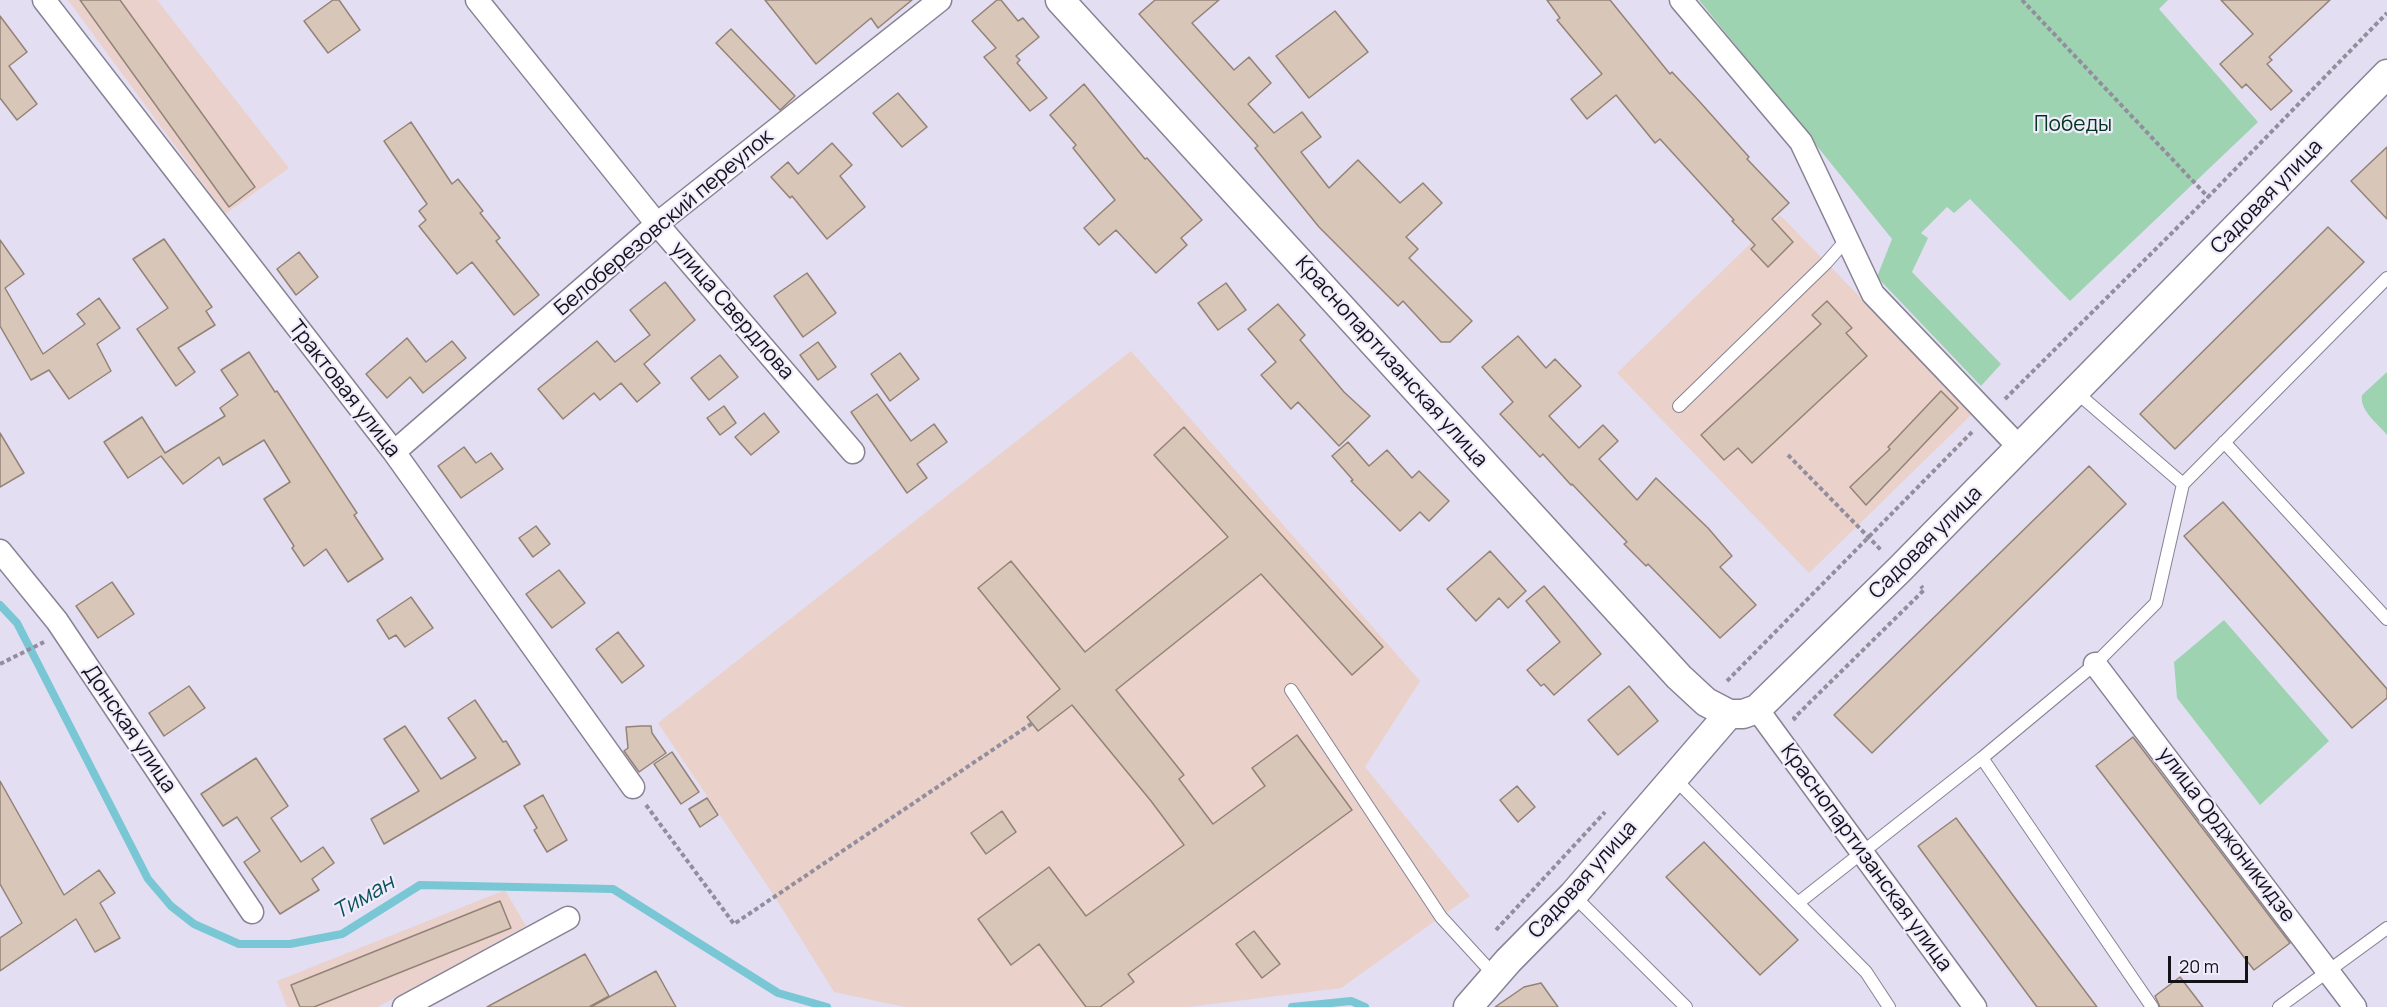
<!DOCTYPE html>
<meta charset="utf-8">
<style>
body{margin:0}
#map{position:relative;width:2387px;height:1007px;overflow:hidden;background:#e3def2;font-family:Manrope,sans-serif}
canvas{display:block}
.scale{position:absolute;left:2168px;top:956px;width:80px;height:27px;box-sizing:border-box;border:3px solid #141219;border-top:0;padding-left:8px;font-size:18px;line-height:21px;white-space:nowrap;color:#141219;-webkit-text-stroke:4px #f0ecfc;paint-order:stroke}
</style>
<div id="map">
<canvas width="2387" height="1007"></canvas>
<div class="scale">20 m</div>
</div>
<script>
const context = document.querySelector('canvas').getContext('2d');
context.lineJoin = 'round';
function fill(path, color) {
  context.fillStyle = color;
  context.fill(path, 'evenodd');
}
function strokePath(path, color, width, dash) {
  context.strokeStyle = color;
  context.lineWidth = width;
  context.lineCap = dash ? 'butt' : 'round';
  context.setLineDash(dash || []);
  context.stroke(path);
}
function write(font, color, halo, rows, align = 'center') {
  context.font = font + ' Manrope,sans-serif';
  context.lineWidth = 4.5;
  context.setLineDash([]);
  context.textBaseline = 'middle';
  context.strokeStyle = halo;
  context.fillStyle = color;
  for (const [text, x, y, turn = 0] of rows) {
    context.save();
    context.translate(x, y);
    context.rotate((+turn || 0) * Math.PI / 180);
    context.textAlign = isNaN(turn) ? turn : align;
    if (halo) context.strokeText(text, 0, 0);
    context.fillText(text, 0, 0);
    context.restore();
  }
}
fill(new Path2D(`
 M68,0h89l132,168 -64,46z
 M505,890l21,36 -148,81h-91l-10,-26z`), '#ebd1cb');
fill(new Path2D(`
 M1780,215l193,198 -164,160 -192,-200z
 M1131,351l289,330 -55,86 105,129 -129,92 -153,19h-283l-71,-15 -59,-95 -117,-174z`), '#ead1ca');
fill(new Path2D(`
 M1699,0h469l-9,9 99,113 -188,179 -100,-102 -16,14 -7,-6 -26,26 7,5 -16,34 89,92 -20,22 -104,-109 15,-38z
 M2387,372v63c-9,-11 -28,-25 -25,-40z
 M2224,620l105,121 -69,64 -83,-107 -3,-36z`), '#9dd3b1');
strokePath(new Path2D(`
 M0,605l17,18 131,256 23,27 23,18 45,20h51l52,-10 78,-49 193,4 165,104 49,14
 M1292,1007l59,-6 14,6`), '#79c7d5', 8);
const building = new Path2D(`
 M80,0h40l135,187 -26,20z
 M333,0h6l21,30 -32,23 -24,-32z
 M765,0h147l-34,28 -7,-10 -55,46z
 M997,0h4l17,21 5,-3 16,19 -23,19 4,4 -3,3 30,35 -17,13 -46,-54 12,-9 -24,-27z
 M1155,0h64l-27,23 42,47 15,-13 22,26 -23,21 26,29 28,-21 19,25 -20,15 28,36 29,-28 42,43 23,-20 19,20 -36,34 12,12 -9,9 63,63 -22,21h-9l-38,-41 -5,5 -79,-79 -64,-79 3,-2 -119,-132z
 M1547,0h63l60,74 2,-2 27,29 50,56 -2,2 42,44 -17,16 21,23 -25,25 -17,-18 4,-4 -23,-24 2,-1 -74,-81 -5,4 -39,-48 -29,24 -16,-20 31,-25 -45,-54 3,-2z
 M2221,0h109l-61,57 3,3 -5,4 25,27 -21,19 -25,-26 -4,4 -22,-24 33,-30z
 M1335,11l33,41 -59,46 -33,-42z
 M0,16l27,36 -18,14 28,38 -20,16 -17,-22z
 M731,29l64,67 -15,14 -64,-67z
 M1084,84l61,75 2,-1 55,62 -21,18 6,7 -31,28 -40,-43 -17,15 -15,-17 31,-28 -42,-52 3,-3 -26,-30z
 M898,93l29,34 -25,20 -29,-34z
 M411,122l41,62 6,-5 25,32 -3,2 20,25 -4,3 43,54 -25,20 -42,-53 -15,12 -38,-48 7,-6 -7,-9 8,-7 -43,-63z
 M832,143l20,22 -12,11 25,31 -38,32 -35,-43 -2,2 -19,-21 17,-15 10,12z
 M2387,147v72l-36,-38z
 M2328,227l36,35 -189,187 -35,-35z
 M164,239l48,68 -6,4 9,14 -37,23 17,24 -19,14 -39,-57 31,-21 -35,-49z
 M0,240l24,34 -19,14 38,66 42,-30 -8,-10 22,-16 21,30 -23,16 14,27 -42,28 -20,-29 -18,10 -31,-54z
 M299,252l19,25 -22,18 -19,-26z
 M807,273l29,40 -33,24 -29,-41z
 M665,282l30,38 -51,44 16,19 -23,19 -16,-19 -21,17 -6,-7 -31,26 -25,-30 59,-48 18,21 35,-27 -20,-25z
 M1226,283l20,27 -28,20 -20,-27z
 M1827,301l25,27 -6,5 21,23 -115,107 -14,-15 -14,12 -23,-25 120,-111 -9,-9z
 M1278,304l27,31 -5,5 44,52 26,24 -31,30 -41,-44 -7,7 -30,-34 15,-13 -28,-33z
 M1518,336l28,32 9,-9 26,27 -32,30 30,32 24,-23 15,16 -19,18 38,41 19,-22 52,50 24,28 -12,11 36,38 -36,33 -72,-74 -2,2 -22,-22 3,-2 -55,-58 -1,1 -28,-31 -3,3 -40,-43 13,-12 -31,-35z
 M407,338l19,24 26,-21 14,17 -43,35 -13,-16 -23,21 -21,-24z
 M818,342l18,25 -18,13 -18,-25z
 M249,352l26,40 2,-1 80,122 -3,2 29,44 -35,23 -22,-33 -22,17 -12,-18 2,-2 -30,-47 26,-17 -26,-42 -41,25 -4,-8 -36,27 -22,-28 -33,22 -24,-36 38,-25 23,36 60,-37 -5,-8 18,-13 -17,-25z
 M900,353l19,26 -29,22 -19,-27z
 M720,355l18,22 -29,23 -18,-22z
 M1941,391l17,17 -92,97 -16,-18 40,-38 -2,-2z
 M877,394l34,47 23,-17 13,18 -30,22 10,14 -20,15 -56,-81z
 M724,406l12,17 -16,12 -13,-17z
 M764,413l15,19 -28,23 -16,-18z
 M1184,427l199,220 -31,28 -91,-101 -145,116 68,85 -5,4 34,45 52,-38 -13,-18 45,-33 55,75 -224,164 6,8 -34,25h-14l-47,-63 -28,21 -33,-46 71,-52 37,49 98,-71 -33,-44 -79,-96 -34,26 -11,-14 33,-28 -82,-101 33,-27 74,91 143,-115 -74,-82z
 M0,433l24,40 -24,14z
 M1348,442l21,24 18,-16 25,28 7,-7 30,30 -20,20 -9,-9 -20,19 -49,-50 2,-1 -21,-24z
 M464,447l12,16 15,-10 12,16 -42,29 -23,-32z
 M2089,466l37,38 -254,249 -38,-38z
 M2223,502l164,187v9l-35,30 -168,-192z
 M536,526l14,18 -17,13 -14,-19z
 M1490,551l36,40 -18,17 -9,-10 -23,23 -29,-32z
 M559,570l26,33 -33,25 -26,-34z
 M112,582l22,32 -36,24 -22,-32z
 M1544,586l57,68 -47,41 -10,-11 -3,2 -14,-16 33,-28 -34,-41z
 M411,597l22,31 -28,19 -9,-12 -7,4 -12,-19z
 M618,632l26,34 -22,17 -26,-34z
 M189,686l16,22 -41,28 -15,-23z
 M1629,686l29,35 -40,34 -30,-35z
 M475,700l28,42 3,-1 14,23 -136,80 -13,-25 48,-28 -35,-52 21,-13 36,53 35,-21 -28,-40z
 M641,726h10l1,7 14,20 -27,19 -15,-21 4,-3 -2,-21z
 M2133,737l157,206 -36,27 -158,-204z
 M672,752l27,40 -18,12 -27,-40z
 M256,758l32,48 -17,12 30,44 22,-15 11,16 -22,16 7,11 -39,24 -36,-52 16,-11 -23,-34 -14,9 -22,-32z
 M0,781l64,114 35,-25 16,23 -15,10 20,35 -25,14 -19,-33 -76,52v-33l22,-15 -22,-39z
 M1517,786l18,21 -17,15 -18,-22z
 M543,795l24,45 -20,12 -13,-22 3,-2 -13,-22z
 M707,798l11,17 -18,12 -11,-18z
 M1002,811l14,21 -30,22 -15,-21z
 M1956,818l59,80 82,109h-60l-119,-161z
 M1704,842l94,98 -38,35 -94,-98z
 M500,901l11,27 -197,79h-14l-9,-22z
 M1254,931l26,33 -18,14 -26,-34z
 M585,954l24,42 -20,11h-102z
 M656,971l20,36h-85z
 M2180,977l23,30h-43l-5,-11z
 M1541,983l17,24h-63l29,-20z`);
fill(building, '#d8c6b9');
strokePath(building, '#938376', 1.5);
const service = new Path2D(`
 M2076,392l107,92 204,-206
 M1679,406l147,-143 22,-25
 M2224,442l163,177
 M1291,690l150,227 54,59
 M1982,758l170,249
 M1674,778l192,194 23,35
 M1573,895l113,112
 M1798,903l184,-145 113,-94 61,-61 27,-119
 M2279,1007l108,-79`);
const minor = new Path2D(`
 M44,0l350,452 239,335
 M477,0l180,224 196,228
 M1681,0l120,142 72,152 147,154
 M394,452l263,-228 283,-224
 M0,551l57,70 195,291
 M2095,664l260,343
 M1757,709l218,298
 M404,1007l164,-89`);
const tertiary = new Path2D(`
 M1060,0l619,677 27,25 23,12
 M1468,1007l40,-46 65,-66 156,-181h14l14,-5 143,-140 487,-495`);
strokePath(service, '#878294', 14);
strokePath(minor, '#878294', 25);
strokePath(tertiary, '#878294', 31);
strokePath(new Path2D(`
 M2022,0l186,197 179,-184
 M2005,399l203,-202
 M1788,455l94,96
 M0,664l44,-22
 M1727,681l245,-249
 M1796,720l-2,-2 130,-128 -3,-4
 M646,805l88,119 300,-202
 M1496,930l109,-118`), '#928e9d', 4, [4.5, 3]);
strokePath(service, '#fff', 12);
strokePath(minor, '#fff', 22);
strokePath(tertiary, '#fff', 28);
write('21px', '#05351e', '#f0ecfc', [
 ["Победы",2073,125]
]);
write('21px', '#141219', '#f0ecfc', [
 ["Садовая улица",2267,197,-46],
 ["Белоберезовский переулок",664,223,-40],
 ["улица Свердлова",732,311,49],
 ["Краснопартизанская улица",1391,362,48],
 ["Трактовая улица",344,389,52],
 ["Садовая улица",1926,543,-45],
 ["Донская улица",129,729,56],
 ["улица Орджоникидзе",2226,835,53],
 ["Краснопартизанская улица",1866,858,54],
 ["Садовая улица",1583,880,-48]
]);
write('italic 22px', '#0b525c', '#f0ecfc', [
 ["Тиман",364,898,-30]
]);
</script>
